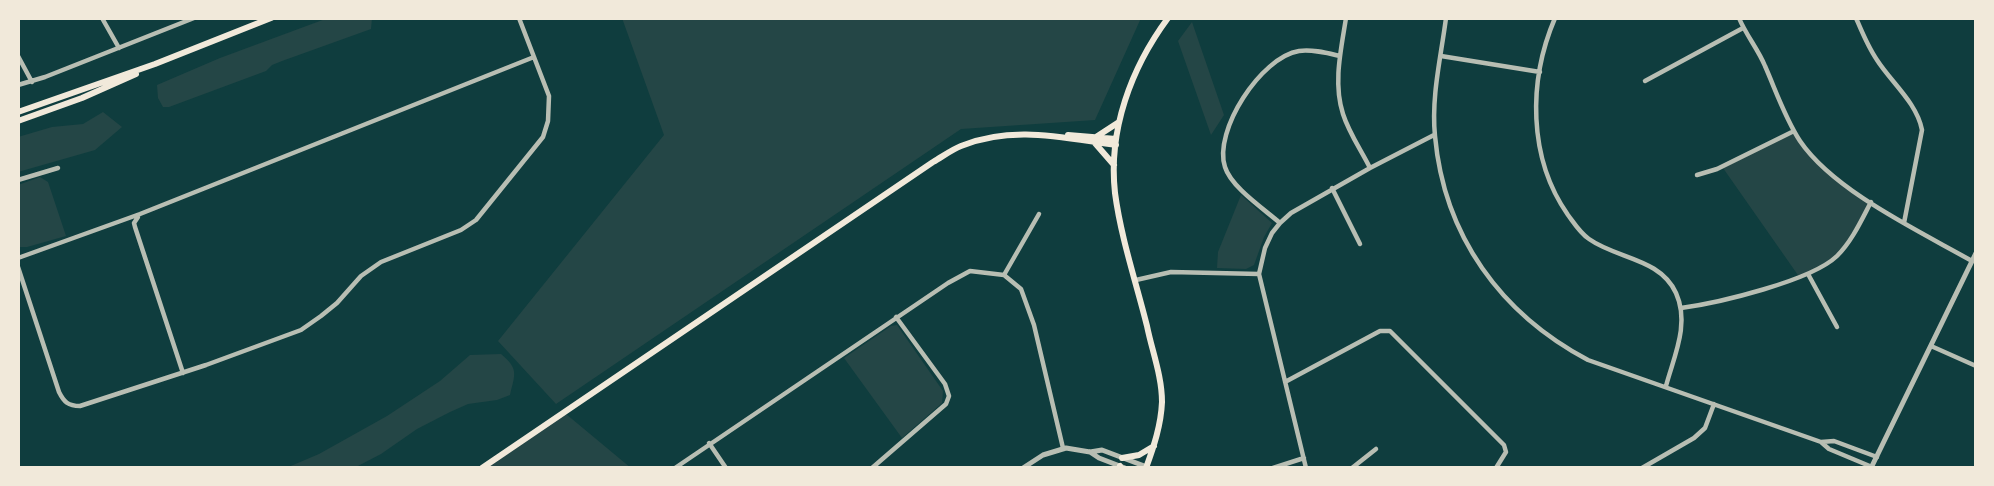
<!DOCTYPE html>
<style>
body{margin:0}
#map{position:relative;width:1994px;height:486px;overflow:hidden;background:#0f3d3e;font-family:"Archivo Narrow",sans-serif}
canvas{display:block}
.frame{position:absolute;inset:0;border:20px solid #f1e9da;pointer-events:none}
</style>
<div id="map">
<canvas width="1994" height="486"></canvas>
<div class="frame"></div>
</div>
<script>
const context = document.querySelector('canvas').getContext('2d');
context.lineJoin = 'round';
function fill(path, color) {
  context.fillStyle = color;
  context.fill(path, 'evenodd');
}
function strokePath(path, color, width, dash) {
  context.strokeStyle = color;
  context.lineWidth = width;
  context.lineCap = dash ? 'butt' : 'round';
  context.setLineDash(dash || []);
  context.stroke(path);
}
fill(new Path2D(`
 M328,18h44l-1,11 -89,32 -10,4 -6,6 -97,36h-6l-5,-9 -1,-13 63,-27z
 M622,18h519l-46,102 -134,9 -405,275 -58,-63 166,-206z
 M1192,22l32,93 -13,20 -33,-94z
 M103,112l19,15 -27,23 -77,22v-35l34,-10 31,-3z
 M1793,133l32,37 45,33 -31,54 -29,18 -10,3 -77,-110z
 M40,177l8,5 18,54 -39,11h-8l-1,-62z
 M1241,195l31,28 -8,14 -10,28 -8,4 -29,-1 1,-16z
 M897,325l46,66 -1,12 -40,35 -58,-80 47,-32z
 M501,354c18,15 14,20 9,41l-13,5 -29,4 -18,8 -33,17 -36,25 -27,14h-68l33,-14 68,-38 53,-35 30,-26z
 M566,414l65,54h-144l66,-48z`), '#244646');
strokePath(new Path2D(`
 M102,18l17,30
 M1346,18c-5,32 -13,65 -3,96 6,19 18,36 27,54
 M1446,18c-5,39 -15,79 -11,118 9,100 66,178 153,224l233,82 8,7 43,18
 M1555,18c-27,63 -27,140 13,197 6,8 12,18 21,24 28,20 71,19 87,54 14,31 -2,63 -10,93
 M1739,18c7,17 19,31 26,48 11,25 20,52 35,75 34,50 119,90 172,120
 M1856,18c6,14 12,29 21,42 14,22 40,43 45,70l-18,93
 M18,56l14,26
 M1441,56l99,16
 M1645,81l98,-53
 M18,85l27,-8 149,-59
 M1697,175l20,-6 77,-38
 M18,180l40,-12
 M1332,188l28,56
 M138,217l-4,6 1,4 48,146
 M1280,223c-16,-14 -49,-36 -55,-56 -12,-36 36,-110 74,-116 13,-2 28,2 41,5
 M18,258l122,-44 394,-157
 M18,267l41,125c5,10 9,14 21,14l126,-41 95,-35 20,-14 16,-13 24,-27 20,-14 80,-32 15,-10 67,-83 5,-16 1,-25 -30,-78
 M1808,274l29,53
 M1004,275l35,-61
 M1136,280l35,-8 88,2
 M1681,308c37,-5 130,-27 156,-52 15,-15 24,-35 34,-54
 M1931,346l45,20
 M1285,382l95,-51h10l114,114 2,7 -10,16
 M1821,442l13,-1 43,16
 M709,443l17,25
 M675,468l273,-185 22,-12 34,4 17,14 13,36 29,123
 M872,468l74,-64 3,-8 -4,-12 -49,-67
 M1273,468l31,-10
 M1306,468l-47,-194 6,-26 7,-15 8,-10 11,-10 79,-45 64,-33
 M1352,468l24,-19
 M1642,468l52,-30 11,-10 9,-24`), '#b8beb3', 4.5);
strokePath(new Path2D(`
 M1090,452l9,6 26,10
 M1023,468l20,-13 23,-7 24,4 12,-2 45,17
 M1871,468l105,-215`), '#b8beb3', 5);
strokePath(new Path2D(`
 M18,112l137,-48 116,-46
 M18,121l64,-23 54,-24
 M1068,135l48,4
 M1096,137l23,-15
 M1094,142l20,23
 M1122,458l17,-3 15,-9
 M1120,466l1,2
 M482,468l451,-306c9,-5 18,-12 28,-16 52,-21 102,-8 155,-1
 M1146,468c8,-22 15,-43 16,-66 0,-26 -10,-51 -15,-76 -11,-44 -26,-88 -32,-133 -7,-63 16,-125 53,-175`), '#f1e9da', 6);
</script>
